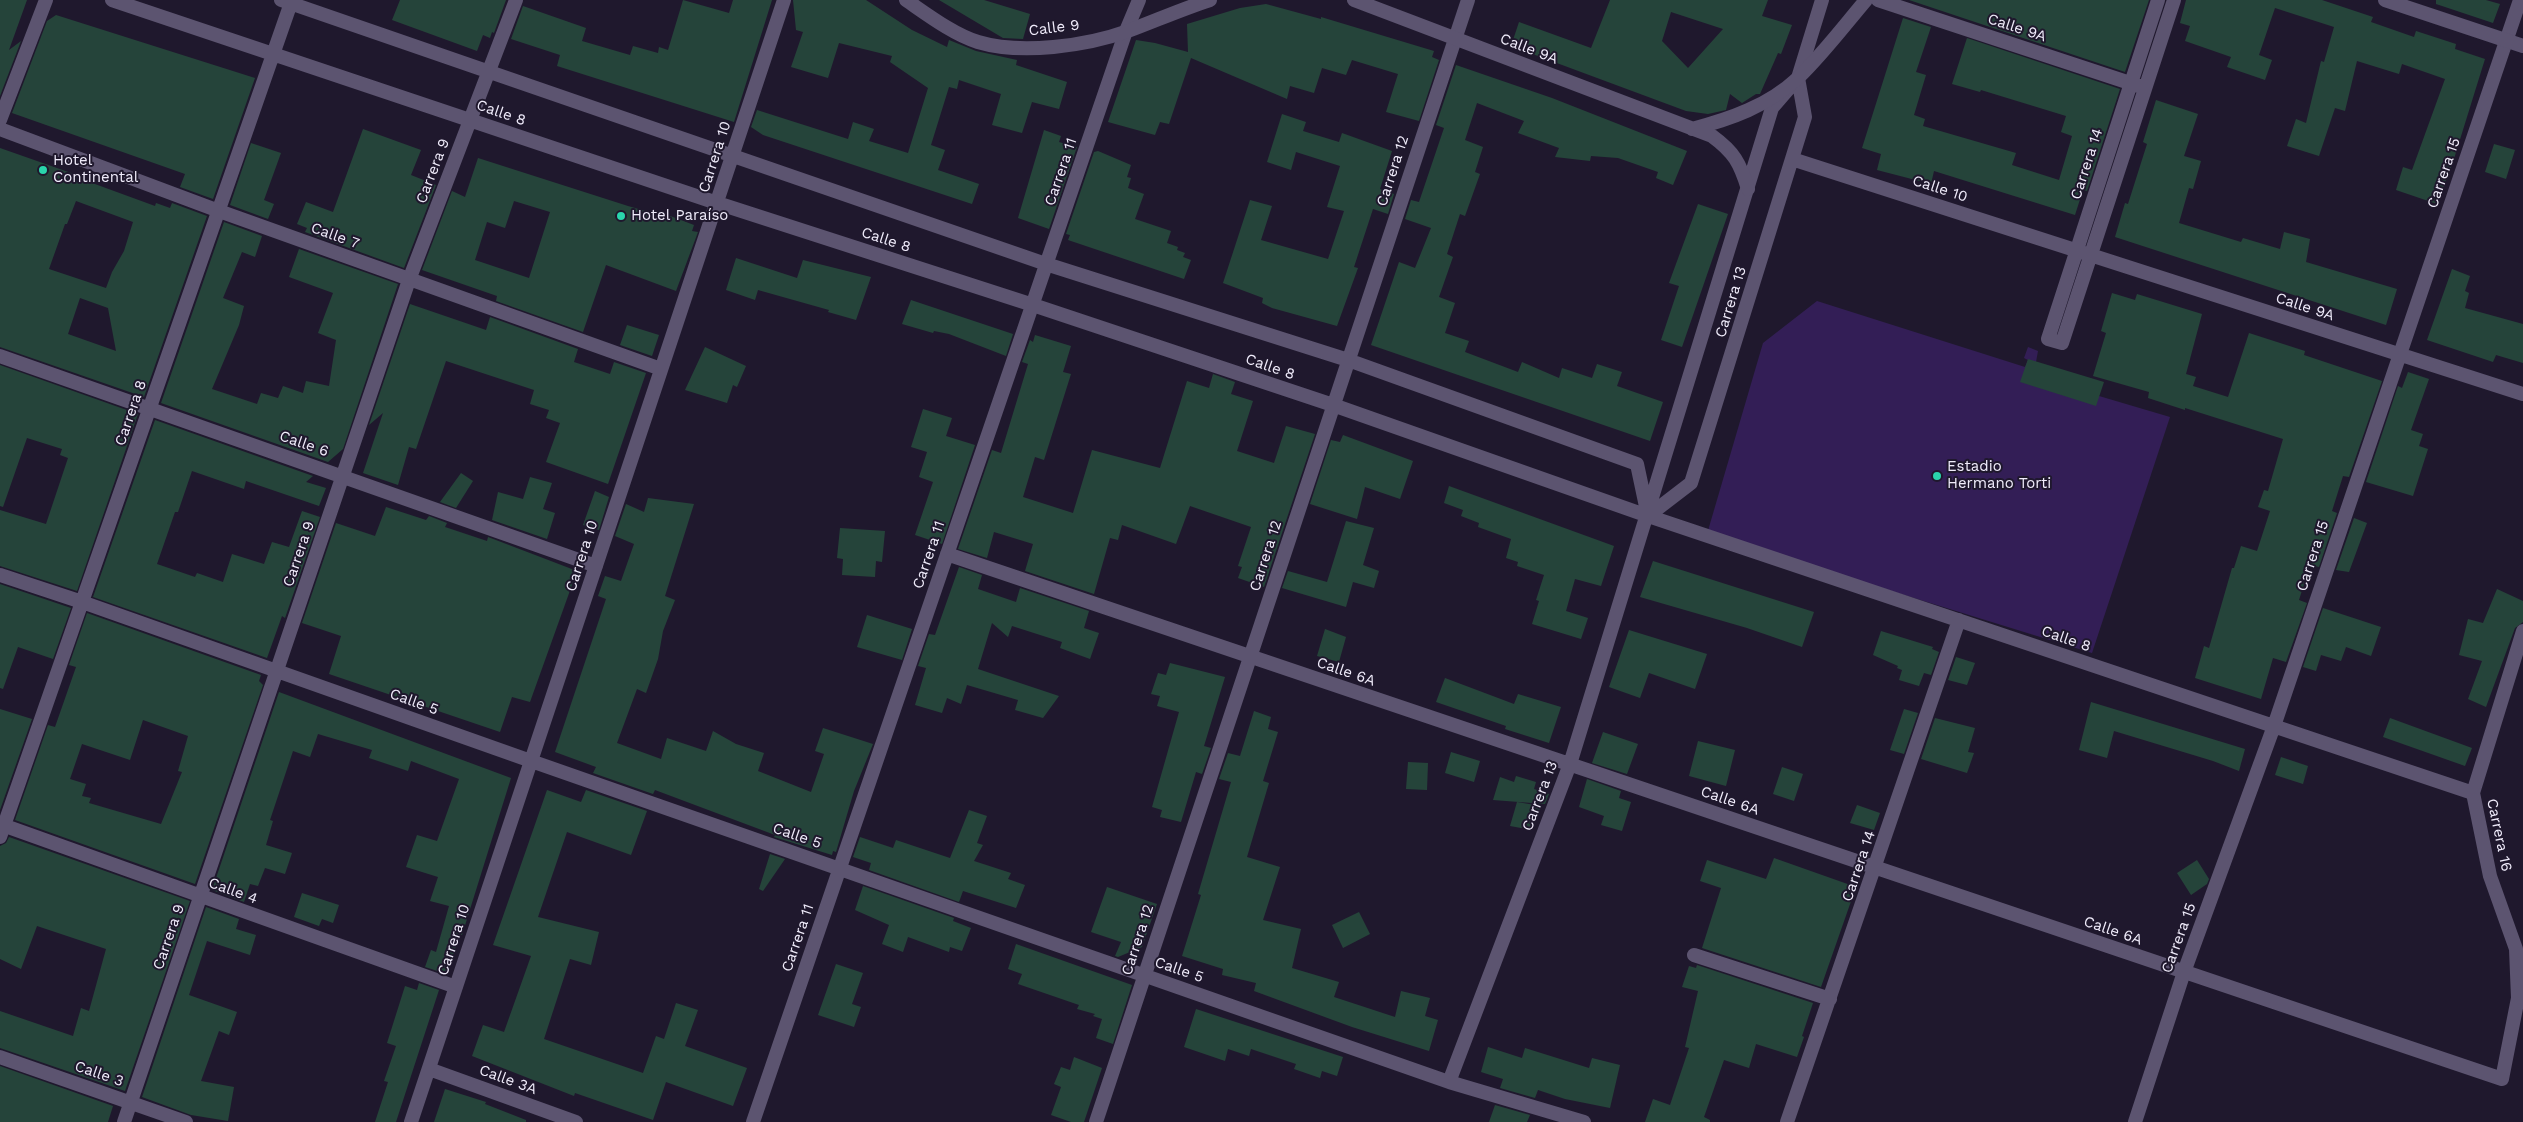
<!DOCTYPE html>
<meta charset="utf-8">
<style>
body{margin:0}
canvas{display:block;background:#1f182d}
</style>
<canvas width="2523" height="1122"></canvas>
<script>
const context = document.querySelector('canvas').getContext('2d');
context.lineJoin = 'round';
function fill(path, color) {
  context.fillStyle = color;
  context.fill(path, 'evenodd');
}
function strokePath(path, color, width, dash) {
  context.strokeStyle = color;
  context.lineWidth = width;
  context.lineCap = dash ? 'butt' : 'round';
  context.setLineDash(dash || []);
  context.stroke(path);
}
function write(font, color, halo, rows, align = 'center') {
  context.font = font + ' "Work Sans",sans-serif';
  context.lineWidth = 4;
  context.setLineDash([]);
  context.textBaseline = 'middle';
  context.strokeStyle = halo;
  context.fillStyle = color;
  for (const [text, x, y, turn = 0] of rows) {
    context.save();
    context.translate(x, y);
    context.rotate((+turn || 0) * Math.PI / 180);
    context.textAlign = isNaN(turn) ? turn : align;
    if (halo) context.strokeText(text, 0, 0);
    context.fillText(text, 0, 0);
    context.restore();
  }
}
fill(new Path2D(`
 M1817,301l208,66 3,-7 -4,-2 4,-11 10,4 -2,11 63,34 71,21 -78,236 -385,-119 56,-191z`), '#331e56');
fill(new Path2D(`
 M0,0h27l-18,50 12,-9 -21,55z
 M400,0h106l-12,33 -2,-1 -2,6 -7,-3 -6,16 -85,-31z
 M683,0l46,13 4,-13h39l-38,122 -177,-56 3,-11 -49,-16 12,-33 63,22 -4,13 48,14 3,-9 25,7 1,-6 9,3z
 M793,0h73l46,30 35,17 2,-7 27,11 41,9 -1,5 51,17 -8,27 -27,-7 -10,31 -30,-8 9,-31 -42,-14 -2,9 -8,-2 -18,58 14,5 -7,20 41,14 -7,20 -209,-69 -12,-8 6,-17 91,29 5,-17 21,7 -5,12 39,12 20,-65 -38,-26 2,-6 -53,-13 -11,35 -37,-11 12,-35 -7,-2z
 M939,0h45l46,14 -7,25 -20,-1z
 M1610,0h158l-6,16 30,9 -11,29 -3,-1 -18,41h-4l-14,9 -12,-9 -4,16 -18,4 -22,-3 -175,-65 8,-24 72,26zM1671,12l52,17 -35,39 -26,-27z
 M1909,0h240l-24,72z
 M2186,0h136l51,17 -2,5 43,15 2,-6 40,13 -1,5 30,10 -32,103 -16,42 -41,-14 7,-23 9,3 33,-91 -43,-15 -3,10 -42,-13 -12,50 -10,-3 -16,48 -32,-10 9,-27 10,4 15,-62 3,1 10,-35 -59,-19 -16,47 13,5 -7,20 -38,-13 4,-10 -46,-16 5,-15 -10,-3z
 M2436,0h50l14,4 -7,19 -57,-19z
 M1266,4l55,15v-2l113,34 -2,6 7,3 -20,61 -33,-9 12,-38 -46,-14 -6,15 -24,-7 -8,25 -24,-7 -3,13 -96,-41 -22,66 -9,-2 -5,13 -47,-13 28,-82 19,3 33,9 -1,-28 53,-16z
 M56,15l199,63 -42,121 -33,-12 5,-13 -173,-61 35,-92z
 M1903,18l28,9 -15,45 10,3 -12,40 11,4 -2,7 93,27 -4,12 47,15 13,-44 -11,-4 5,-16 -85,-26 -1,2 -28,-8 15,-46 153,51 -33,102 -4,-1 -8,25 -141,-44 -3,13 -54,-14 4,-16 -19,-6z
 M1456,65l96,33 135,53 -14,34 -17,-7 2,-6 -40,-14 -27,-2 -1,5 -35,-4 4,-9 -41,-15 6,-12 -47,-18 -12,37 18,7 -8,25 5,2 -15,42 -5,-2 -13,40 6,3 -14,40 16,6 -10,30 24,8 -4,11 53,20 4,-10 37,16 3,-10 30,10 5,-14 25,8 -5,14 46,16 -13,39 -279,-96 28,-83 16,6 16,-40 -26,-9 6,-19 8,2 25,-74 -8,-3z
 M2156,100l42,14 -14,42 17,5 -8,28 -4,-1 -10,35 62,19 2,-4 37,11 4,-17 26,7 -4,23 91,27 -11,36 -271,-88 10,-34 3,1 19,-60 -4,-2z
 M1282,114l24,8 -3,9 36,11 3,-9 50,18 -12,38 14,5 -6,20 -15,-5 -19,58 4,1 -21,58 -65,-18 -10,-5 1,-5 -40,-15 27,-83 22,6 -11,34 67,19 16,-48 -17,-4 13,-41 -44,-14 -5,18 -24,-8z
 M363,129l58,21 -10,25 25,10 -32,83 -99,-36 2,-4 -10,-4 9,-22 27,10z
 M1044,130l17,6 -2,6 18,5 -28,82 -31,-11z
 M251,143l30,10 -17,47 10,4 -6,15 -38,-14z
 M2494,144l21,6 -9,29 -21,-7z
 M0,148l74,26 -1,2 82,30 1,-3 14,5 2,-5 35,13 -63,181 -144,-50zM76,201l57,21 -9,29 -12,21 -6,16 -57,-19 16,-45h2zM80,298l28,10 8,43 -48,-17z
 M1098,151l33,14 -4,12 4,1 -3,10 16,6 -9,25 36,12 -4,12 11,4 -1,3 8,3 -2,4 8,3 -7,19 -116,-39 2,-5 -4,-1 28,-82z
 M478,158l150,48 28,8 1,-3 37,14 -2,6 6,1 -22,59 -70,-26 -23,67 -87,-31 1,-5 -75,-26 30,-79 13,6zM514,201l36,11 -21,66 -54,-18 12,-38 18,6z
 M1698,204l30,10 -46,133 -21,-7 18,-54 -10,-3z
 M224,222l38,14 -7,21 -13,-5 -19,46 21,8 -5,19 -27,64 45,15 4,-11 17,5 5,-12 20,7 3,-12 23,5 7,-46 -18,-7 15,-40 -44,-16 10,-28 99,35 -55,165 -15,13 -167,-59z
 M736,258l61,20 6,-18 68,17 -15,43 -28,-8 1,-2 -71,-20 -3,10 -29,-10z
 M2452,269l18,7 -5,15 4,2 -4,15 58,16v39l-27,-8 -3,7 -66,-22z
 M2112,293l23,7 2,-6 65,20 -16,60 10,3 -3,9 35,11 21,-64 56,18 -1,4 78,26 -33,96 -6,-1 -11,35 5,2 -18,54 -9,-2 -11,35 8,3 -21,59 -13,-4 -12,41 -66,-21 9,-32 5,2 23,-80h2l7,-22 16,5 13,-40 -12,-4 6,-17 4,1 15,-52 -98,-31v2l-37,-12 1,-6 -56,-16 13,-43 -5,-2z
 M911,300l102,34 -7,22 -57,-22 -15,-3 -1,2 -31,-9z
 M410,304l76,26 4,-13 88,32 -4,13 36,12 4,-12 32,11 -38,111 -62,-22 14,-39 -14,-5 3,-8 -19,-6 4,-14 -88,-29 -30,88 -7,-2 -11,38 -35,-12 20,-60 -14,12z
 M627,325l32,10 -7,21 -32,-11z
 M1035,335l36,11 -8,26 8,2 -27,86 -9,-3 -12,40 50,16 19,-63 68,18 27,-87 22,7 4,-14 22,8 -4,12 22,7 -16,50 37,12 12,-37 29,8 -51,153 -26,-9 4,-11 -4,-1 13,-39 -61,-21 -14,38 -54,-19 -4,15 -8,-2 -16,56 -69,-23 8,-27 -39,-12 -7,26 -29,-9 34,-99 9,3 27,-89 -6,-2 8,-22 3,2z
 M705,347l41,19 -9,21 -4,-2 -6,18 -42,-13z
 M2028,359l76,23 -8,24 -76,-24z
 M0,365l138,49 -61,177 -77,-25v-56l46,14 22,-66 -8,-3 2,-6 -35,-11 -24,69 -3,-1z
 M2408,372l21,7 -18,51 12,4 -4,12 9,3 -15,47 -47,-14 32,-96 4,2z
 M923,409l29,9 -6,18 29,9 -33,99 -27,-9 18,-53 -14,-5 8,-25 -16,-5z
 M155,420l158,56 -7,6 20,6 -7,18 -73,-25 -2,8 -52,-18 -14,41h-3l-18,52 38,13 2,-4 26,9 9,-28 32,10 8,-22 17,5 13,-36 18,6 -35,101 -3,-2 -15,42 -174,-61z
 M1343,435l70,26 -13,38 -35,-12 -8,32 -47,-15 21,-64 9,2z
 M461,473l12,8 -17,27 -16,-6z
 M530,477l22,6 -9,26 12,4 -8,26 -55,-19 6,-28 25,7z
 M1449,486l165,60 -13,40 -26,-7 -9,32 22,7 -7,21 -49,-15 7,-23 -3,-1 8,-25 -27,-9 1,-4 -12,-4 5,-19 -33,-12 1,-4 -18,-7 2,-6 -19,-7z
 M595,491l14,6 -10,33 -16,-5z
 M648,498l46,6 -29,92 10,4 -12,31 -5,28 -12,34 -9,-4 -20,54 44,16 6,-21 39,13 7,-20 23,13 28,9 -6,18 53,21 13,-38 -9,-3 8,-23 50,16 -19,47 -18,61 -3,-1 -1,4 -58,-18 1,-2 -120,-45 -2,4 -60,-21 3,-6 -41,-15 51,-153 -8,-3 7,-20 16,5 13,-37 -19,-8 11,-32 18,8z
 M386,507l40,13 3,-4 18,7 -2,4 42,14 1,-4 89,34 -47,131 -18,-5 -12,35 -171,-58 12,-38 -39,-13 34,-100 39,13z
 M2354,518l13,5 -18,49 -13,-2z
 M1346,521l28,7 -11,37 16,6 -5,17 -21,-6 -7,25 -64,-19 6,-17 39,11z
 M840,528l45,3 -3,31 -6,-1 -1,16 -33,-2 1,-16 -6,-1z
 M1653,561l161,51 -12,35 -55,-19 -107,-31z
 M959,567l23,8 -4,14 38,13 4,-14 69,23 -5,17 15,5 -9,26 -30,-11 2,-6 -50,-16 -4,11 -16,-14 -14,46 81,27 -16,22 -28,-8 3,-10 -51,-15 -6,19 -14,-6 -5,15 -27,-8 11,-37 -8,-2 11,-32 6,1z
 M0,584l71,24 -18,51 -35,-12 -15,42 -3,-1z
 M2497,589l26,12v21l-8,6 -29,79 -18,-8 14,-38 -23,-6 9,-36 15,4z
 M2323,608l58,19 -10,29 -25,-9 -5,14 -20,-6 -5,16 -13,-4z
 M87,613l174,62 -2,6 4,4 -68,199 -180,-64 33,-95 7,2 21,-60 -7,-2zM143,720l45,16 -10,35 4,1 -21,52 -72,-21 2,-5 -9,-2 4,-12 -16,-5 12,-35 48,16z
 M867,615l45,14 -10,31 -45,-13z
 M1325,629l21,8 -7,25 -22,-6z
 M1629,630l78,24 -12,35 -46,-16 -9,25 -31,-11z
 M1881,631l52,16 -1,2 7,3 -8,23 -7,-2 -5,13 -20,-6 3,-10 -5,-2 1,-2 -25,-11z
 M1956,657l19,6 -8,22 -19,-5z
 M1170,663l55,14 -21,69 7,2 -9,26 -6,-2 -15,50 -21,-5 2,-7 -10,-3 27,-95 -22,-6 3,-10 -9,-2 7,-21 8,2z
 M1445,678l69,26 4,-10 43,13 -12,36 -44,-14 1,-3 -70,-24z
 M279,692l232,86 -49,157 -2,-1 -13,40 -22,-7 6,-17 5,2 13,-46 -19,-5 8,-24 -32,-10 11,-32 20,6 22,-62 -48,-18 -3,10 -39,-13 3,-8 -54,-16 -8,23 -17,-6 -23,69 3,1 -7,24 26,8 -7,21 -20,-6 -7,18 -8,-2 -6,18 -32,-12z
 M2091,702l154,47 -6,22 -26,-10 -99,-30 -7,27 -28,-8z
 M0,709l32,10 -32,91z
 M1904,709l14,4 -14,41 -14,-4z
 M1254,711l17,6 -3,12 10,3 -15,49 6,2 -22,74 33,10 -17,53 38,9 -9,39 47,14 -5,15 61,20 6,-26 29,7 -5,18 13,4 -9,31 -77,-24 -98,-36 2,-8 -34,-8 1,-6 -41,-13 19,-61 -3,-1 33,-112 -12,-3 9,-26 12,3z
 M1935,718l40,10 -7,24 6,1 -7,20 -46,-14z
 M2390,718l82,30 -7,18 -82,-29z
 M1603,732l35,12 -11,30 -35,-11z
 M1698,741l37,9 -9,36 -37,-10z
 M1451,752l29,9 -6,21 -29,-9z
 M2281,757l27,9 -5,18 -28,-9z
 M1408,762l20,1 -1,27 -21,-1z
 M1782,767l21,7 -9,27 -21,-7z
 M1516,776l20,6 -2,7 15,5 -4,10 -52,-4 7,-23 14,5z
 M1587,779l34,12 -2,7 12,4 -9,29 -21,-6 3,-9 -25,-9z
 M547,790l34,12 5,-12 61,21 -16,44 -64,-23 -29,85 61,15 -8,33 -21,-6 -26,80 99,34 13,-37 8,3 12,-36 22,7 -13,36 62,22 -14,38 -67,-24 -13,38 -78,-27 -1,3 -102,-40 11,-31 21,7 27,-76 -38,-11z
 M1517,802l24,4 -9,24 -22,-4z
 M1857,805l23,8 -6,17 -24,-7z
 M969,810l18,6 -10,27 6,2 -9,16 37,12 -3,6 17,6 -9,23 -53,-17 -4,11 -90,-32 2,-7 -18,-6 7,-20 33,11 3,-8 54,18z
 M9,837l181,64 -65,190 -125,-43v-37l73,25 8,-28 8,3 17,-62 -69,-23 -16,43 -21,-10v-113l6,-3z
 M770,854l15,5 -22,32 -4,-2z
 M1774,858l82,29 -35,100 -119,-39 19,-60 -21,-7 7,-21 59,19z
 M2197,860l12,19 -2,5 -16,11 -14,-22z
 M863,886l91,32 -1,3 18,7 -9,23 -12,-4 -1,5 -41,-15 -5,15 -21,-8 7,-19 -34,-15z
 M1107,887l50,17 -15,43 -24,10 -3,-1 6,-14 -30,-10z
 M302,893l37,12 -6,18 -11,-4 -3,7 -25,-9z
 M206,907l33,12 -3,10 20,6 -6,20 -43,-14 -18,54 48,17 -8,23 -10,-4 -18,50 33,6 -6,34 -37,-6 -49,-18z
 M1359,912l11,22 -27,14 -11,-23z
 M1016,944l116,41 -19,59 -17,-6 6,-19 -9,-3 2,-2 -18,-5 2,-4 -61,-21 4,-10 -14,-5z
 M836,964l27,9 -11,31 9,3 -7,20 -36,-12z
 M1697,965l116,38 -11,33 2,1 -7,20 -41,-13 -7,24 -25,-8 -20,57 6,3v2h-65l8,-23 17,6 19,-57 -4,-1 13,-56 -16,-4 7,-21 7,2z
 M419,983l20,7 -43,132h-21l13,-40 -4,-1 12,-35 -9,-3 18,-57 12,4z
 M1196,1009l147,48 -6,19 -15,-5 -2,7 -26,-9 2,-5 -45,-15 -2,7 -21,-7 -3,12 -41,-14z
 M1488,1047l34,11 3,-10 64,20 3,-10 28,7 -10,43 -45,-9 -27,-9 -3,8 -35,-10 3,-9 -22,-7z
 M1074,1057l28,11 -18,54h-13l-20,-7 10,-28 -7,-3 7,-17 9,3z
 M0,1066l113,40 -5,16h-108z
 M445,1089l41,13 -1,2 41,16v2h-92z
 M1495,1105l35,10 -3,7h-38z`), '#25443a');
strokePath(new Path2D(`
 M112,0l605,203 316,102 300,100 315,111 825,277
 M281,0l765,264 302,96 289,104 11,52
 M1878,0l261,86
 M2158,0l-110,339 14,4 112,-343
 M0,120l46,-120
 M0,129l219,82 442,158
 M1792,159l731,235
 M0,356l596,210
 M1648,516l43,-33 114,-366 -7,-39
 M947,554l1555,525 16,-81 -2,-49 -26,-73 -17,-83 50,-162
 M0,575l82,27 449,159 918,321 135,40
 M0,824l456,163
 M0,837l292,-837
 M1694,955l136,44
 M0,1057l186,65
 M429,1069l147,53
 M1449,1082l121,-318 202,-656 26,-30 24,-78
 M124,1122l285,-842 107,-280
 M411,1122l373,-1122
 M753,1122l373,-1091 13,-31
 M1096,1122l372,-1122
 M1787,1122l172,-502
 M2135,1122l49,-150 90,-246 246,-726`), '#5c5470', 14);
strokePath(new Path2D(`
 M906,0c22,15 47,34 72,42 43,13 108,4 150,-11 27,-10 54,-22 82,-31
 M1354,0l358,136c22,16 28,27 36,53
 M2385,0l138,46
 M1692,129c38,-10 76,-23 106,-51 24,-23 46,-52 68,-78`), '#5c5470', 14);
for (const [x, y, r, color] of [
 [43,170,5,"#2ad5ac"],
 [621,216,5,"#2ad5ac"],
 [1937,476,5,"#2ad5ac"]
]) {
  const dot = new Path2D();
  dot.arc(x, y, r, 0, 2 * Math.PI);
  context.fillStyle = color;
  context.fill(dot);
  strokePath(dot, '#1f182d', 2);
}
write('15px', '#f0ecfb', '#1f182d', [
 ["Calle 9",1054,28,-7],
 ["Calle 9A",2017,28,18],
 ["Calle 9A",1529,49,21],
 ["Calle 8",501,113,19],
 ["Carrera 10",715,157,-72],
 ["Carrera 14",2087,164,-72],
 ["Carrera 9",433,171,-69],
 ["Carrera 12",1393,171,-72],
 ["Carrera 11",1061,172,-71],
 ["Carrera 15",2444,173,-71],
 ["Calle 10",1940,189,18],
 ["Calle 7",335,236,20],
 ["Calle 8",886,240,18],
 ["Carrera 13",1731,302,-73],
 ["Calle 9A",2305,307,18],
 ["Calle 8",1270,367,19],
 ["Carrera 8",131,413,-71],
 ["Calle 6",304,444,19],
 ["Carrera 9",299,554,-71],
 ["Carrera 11",929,555,-71],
 ["Carrera 10",582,556,-72],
 ["Carrera 12",1266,556,-72],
 ["Carrera 15",2313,556,-72],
 ["Calle 8",2066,639,19],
 ["Calle 6A",1346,672,19],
 ["Calle 5",414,702,20],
 ["Carrera 13",1540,796,-69],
 ["Calle 6A",1730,801,19],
 ["Carrera 16",2499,835,78],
 ["Calle 5",797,836,19],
 ["Carrera 14",1859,866,-71],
 ["Calle 4",233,891,20],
 ["Calle 6A",2113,931,19],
 ["Carrera 9",169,937,-71],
 ["Carrera 11",798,938,-71],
 ["Carrera 15",2179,938,-70],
 ["Carrera 10",454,940,-72],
 ["Carrera 12",1138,940,-72],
 ["Calle 5",1179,970,19],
 ["Calle 3",99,1074,19],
 ["Calle 3A",508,1080,20]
]);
write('15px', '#f0ecfb', '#1f182d', [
 ["Hotel",53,161],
 ["Continental",53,178],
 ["Hotel Paraíso",631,216],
 ["Estadio",1947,467],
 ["Hermano Torti",1947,484]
], 'left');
</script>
